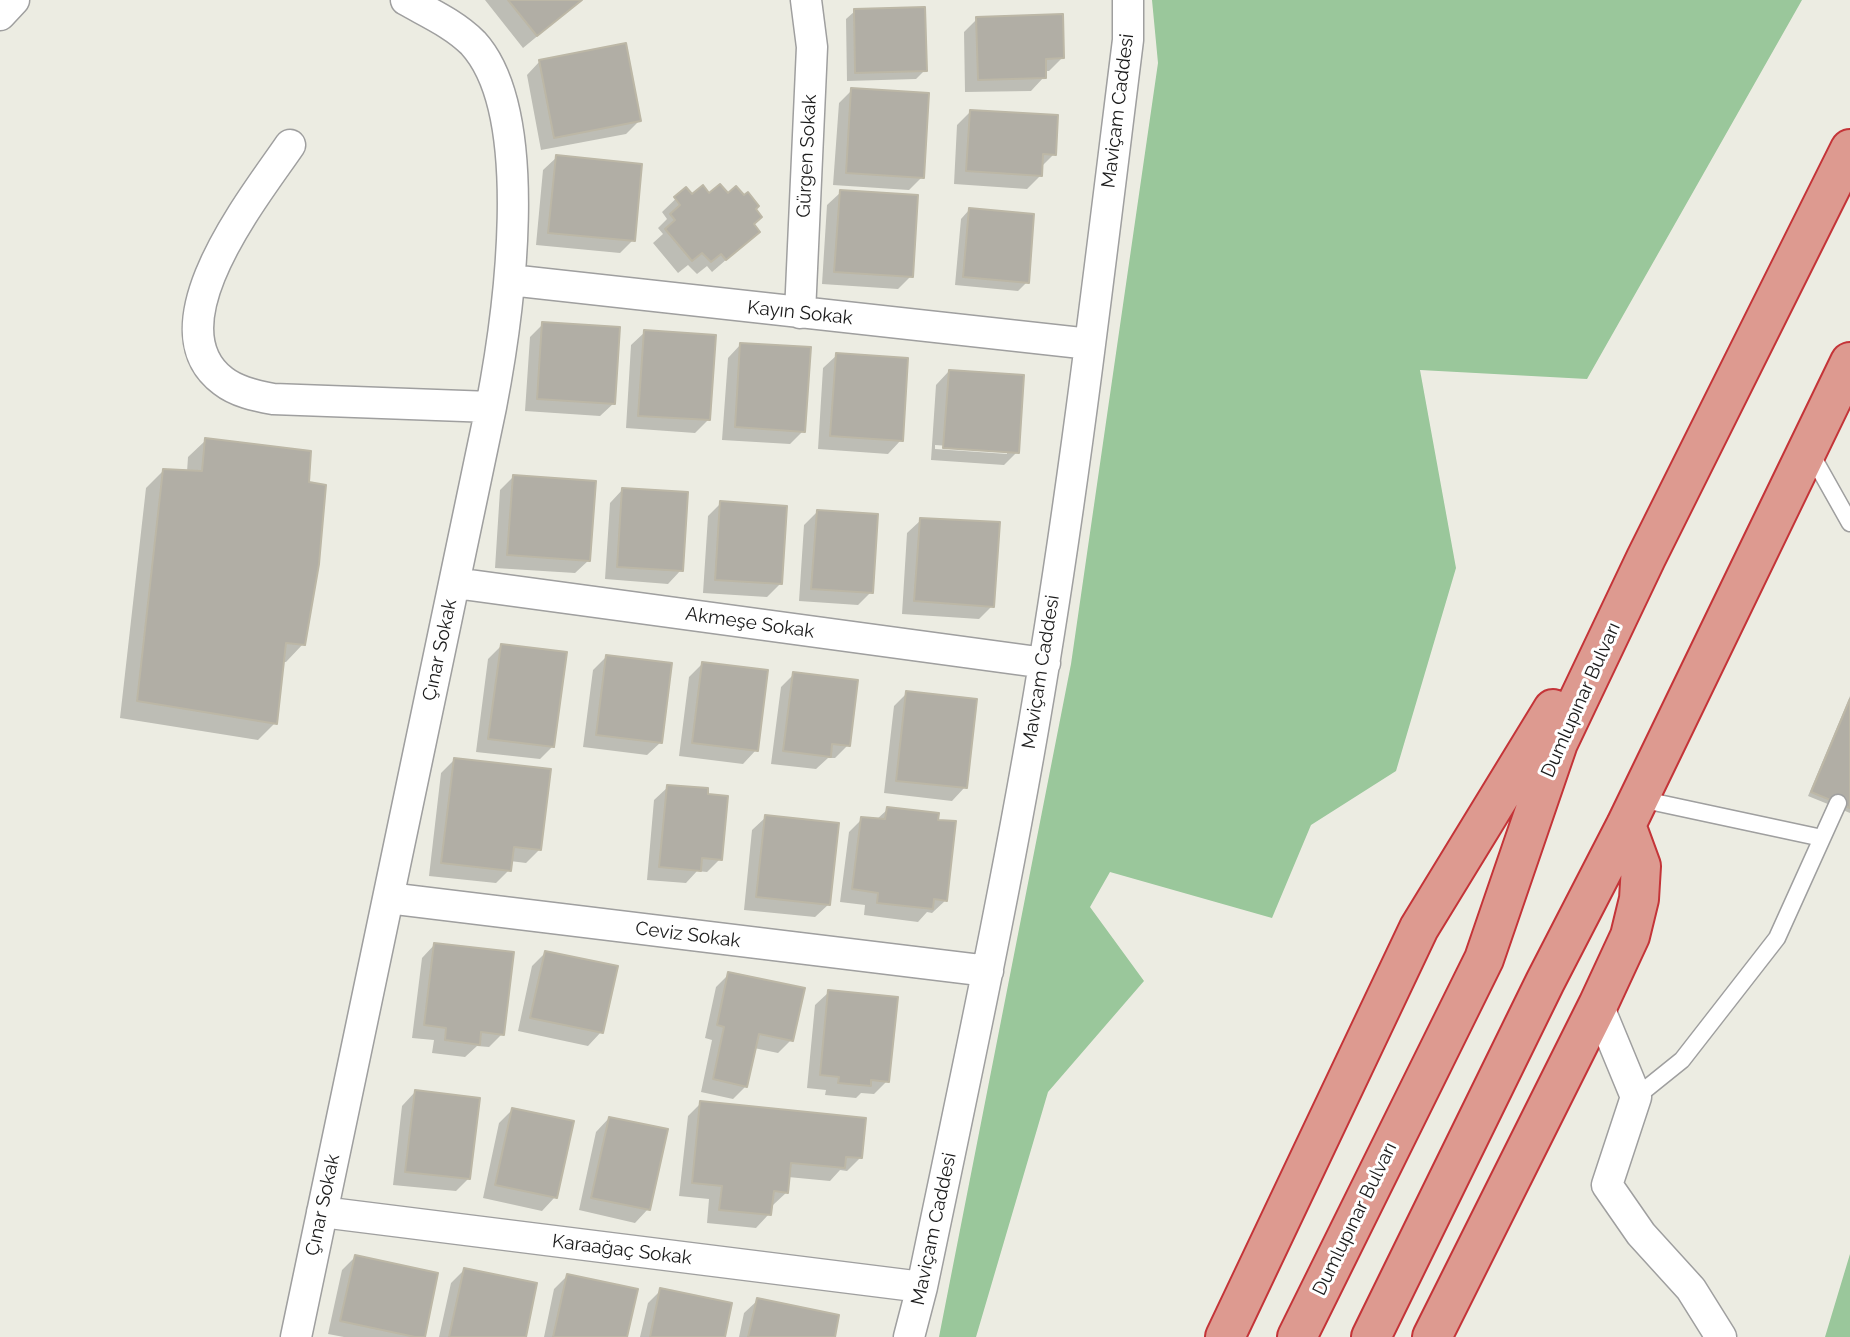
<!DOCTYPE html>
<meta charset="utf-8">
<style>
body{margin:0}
canvas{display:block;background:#ecece2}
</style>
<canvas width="1850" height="1337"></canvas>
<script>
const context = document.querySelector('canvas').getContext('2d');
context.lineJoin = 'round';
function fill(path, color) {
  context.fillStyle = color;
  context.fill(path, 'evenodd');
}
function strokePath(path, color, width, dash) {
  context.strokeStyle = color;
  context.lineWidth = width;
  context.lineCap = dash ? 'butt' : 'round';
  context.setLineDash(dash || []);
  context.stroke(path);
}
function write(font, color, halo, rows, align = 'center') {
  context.font = font + ' Raleway,sans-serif';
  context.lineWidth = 6;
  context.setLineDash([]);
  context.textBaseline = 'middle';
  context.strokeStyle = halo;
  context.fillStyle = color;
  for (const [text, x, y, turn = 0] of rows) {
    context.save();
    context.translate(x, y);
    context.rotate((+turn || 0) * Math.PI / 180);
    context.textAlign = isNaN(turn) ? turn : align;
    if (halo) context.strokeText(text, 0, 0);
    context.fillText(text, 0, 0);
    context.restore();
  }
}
fill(new Path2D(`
 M1152,0h650l-215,379 -167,-9 36,198 -60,203 -85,54 -39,93 -162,-46 -20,35 54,74 -96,111 -72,245h-37l132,-673 87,-601z
 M1850,1254v83h-25z`), '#9ac79b');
fill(new Path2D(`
 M485,0h96l-58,48z
 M855,11l70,59 -9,9 -69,2 -1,-62z
 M977,19l85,39 -13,13h-5v6l-13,14 -66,1 -1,-60z
 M540,61l99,60 -13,13 -85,16 -14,-75z
 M852,90l70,87 -13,13 -76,-5 6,-82z
 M970,112l84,42 -13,13 -1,9 -13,13 -73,-5 3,-59z
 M557,157l76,83 -13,13 -84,-8 7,-75z
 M686,189l6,8 36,-2 16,3 9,11 -1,16 6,7 -46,40 -5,-6 -10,8 -9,-9 -10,8 -25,-30 10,-9 -5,-6 9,-9 -5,-7z
 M841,192l70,84 -13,13 -76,-5 5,-79z
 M969,210l58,72 -9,9 -63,-6 6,-66z
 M543,324l71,79 -14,13 -75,-5 5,-74z
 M645,332l63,88 -13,13 -69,-5 5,-83z
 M741,344l62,87 -13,13 -68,-4 6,-82z
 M837,355l64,85 -13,14 -70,-5 5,-81z
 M949,371l68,81 -13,13 -73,-5 5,-75zM935,445l72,5v4l-72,-5z
 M206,440l101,44 -4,160 -17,18h-4l-7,61 -17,17 -138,-22 26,-230 18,-18 23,2 1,-15z
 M513,477l76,83 -14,13 -80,-5 5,-78z
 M623,489l58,81 -13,14 -63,-5 5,-76z
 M721,503l59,81 -13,13 -64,-4 5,-77z
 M817,512l54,80 -13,13 -59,-4 5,-76z
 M921,520l71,86 -13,13 -77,-5 5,-81z
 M501,646l52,100 -13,13 -64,-7 12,-93z
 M606,657l55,85 -14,13 -64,-8 10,-77z
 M702,664l54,86 -13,14 -64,-8 10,-79z
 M794,674l54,71 -13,13h-7l-12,11 -45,-5 10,-77z
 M907,693l58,94 -13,14 -68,-8 10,-87z
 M1850,696v117l-42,-17z
 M454,760l86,89 -14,14 -16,-2 -1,9 -13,13 -67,-7 12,-103z
 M668,787l52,72 -13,13 -10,-1 -11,12 -39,-3 7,-80z
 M888,809l58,91 -14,13 -5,-1 -9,10 -54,-7 1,-10 -25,-3 9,-70 13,-13 14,1z
 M766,817l63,87 -14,13 -71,-7 8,-80z
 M435,944l67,90 -13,13 -12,-1 -12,11 -33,-4 2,-13 -22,-2 10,-80z
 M545,953l56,79 -13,14 -70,-15 14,-65z
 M729,974l62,66 -13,13 -24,-5 -8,38 -13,13 -32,-7 11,-52 -7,-2 11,-51z
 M829,992l58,89 -13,13 -13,-1 -5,5 -31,-3 1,-5 -19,-2 8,-83z
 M415,1092l54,86 -13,13 -63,-6 9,-79z
 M701,1103l159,55 -13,13 -7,-1 -10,11 -42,-4 -1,15 -14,13h-3l-1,9 -13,14 -49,-5 2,-24 -30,-3 9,-80z
 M512,1110l43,87 -13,14 -59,-13 16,-75z
 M609,1118l39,91 -13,14 -56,-13 17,-78z
 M355,1257l68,80h-79l-16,-3 14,-64z
 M464,1270l60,67h-85l12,-54z
 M567,1276l58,61h-81l10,-48z
 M661,1290l62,47h-83l8,-34z
 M758,1300l75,37h-94l5,-24z`), '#0003');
const building = new Path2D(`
 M508,0h74l-45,36z
 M925,7l2,64 -72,2 -1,-64z
 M1063,14l1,44 -18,1v19l-68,2 -2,-63z
 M626,43l15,78 -87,17 -15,-78z
 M851,88l78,5 -5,85 -78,-5z
 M970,110l88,5 -2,40 -13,-1 -1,22 -76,-5z
 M556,155l86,9 -7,77 -87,-8z
 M720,184l8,9 8,-7 8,9 4,-3 11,14 -3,3 6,8 -8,7 6,8 -34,28 -5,-6 -10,8 -9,-9 -10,8 -27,-32 10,-9 -5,-6 10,-9 -6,-8 12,-10 6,7 11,-9 6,8z
 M840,190l78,5 -5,82 -79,-5z
 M969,208l65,6 -5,69 -66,-6z
 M542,322l78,5 -5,77 -78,-5z
 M644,330l72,5 -6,85 -72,-4z
 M740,343l71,4 -6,85 -70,-5z
 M836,353l72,5 -5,83 -73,-5z
 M949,370l75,5 -5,78 -76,-5z
 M205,438l106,13 -2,31 17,3 -7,79 -14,81 -19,-2 -9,81 -140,-23 26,-232 39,2z
 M513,475l83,6 -6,80 -83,-6z
 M622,488l66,4 -5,79 -66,-4z
 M720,501l67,5 -5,78 -67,-4z
 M817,510l61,4 -5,79 -62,-4z
 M920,518l80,4 -6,85 -80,-6z
 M501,644l66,8 -13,95 -66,-8z
 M606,655l66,8 -10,80 -66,-8z
 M702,662l66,8 -10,81 -66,-8z
 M793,672l65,8 -8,66 -18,-2 -1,13 -48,-6z
 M906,691l71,8 -10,89 -71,-7z
 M1850,699v109l-39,-16z
 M454,758l97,11 -10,81 -27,-3 -3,24 -70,-8z
 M667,785l41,3v6l20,2 -6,64 -20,-2 -1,13 -42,-4z
 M887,807l52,6 -1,7 18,1 -9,80 -13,-2 -1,10 -56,-6 1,-10 -26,-4 9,-72 24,2z
 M765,815l74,8 -9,82 -74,-8z
 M434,943l80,9 -10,83 -23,-3 -1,13 -35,-5 1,-12 -22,-3z
 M545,951l73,15 -15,67 -73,-15z
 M728,972l77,16 -12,53 -34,-7 -12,53 -34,-8 11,-52 -7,-2z
 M828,990l70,7 -9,85 -18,-2v6l-33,-3 1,-6 -19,-2z
 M415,1090l65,8 -10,81 -65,-7z
 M700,1101l166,17 -4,40 -16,-1 -1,11 -54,-5 -3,30 -14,-2 -3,24 -52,-5 3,-24 -30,-3z
 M512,1108l62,13 -17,77 -62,-13z
 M609,1117l59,12 -18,81 -59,-12z
 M355,1255l83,18 -13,64h-10l-75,-16z
 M464,1268l73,15 -11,54h-77z
 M567,1274l71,15 -11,48h-74z
 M660,1288l72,15 -7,34h-75z
 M757,1298l82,17 -4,22h-87z`);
fill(building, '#b1aea5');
strokePath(building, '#bcb7a6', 2);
const lane = new Path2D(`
 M1810,452l40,71
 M1640,799l182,39
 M1636,1097l46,-37 95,-122 61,-135`);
const street = new Path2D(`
 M0,15l14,-15
 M290,145c-34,50 -140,181 -67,236 14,11 33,15 50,18l218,8
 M510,280l580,64
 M800,313l12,-266 -6,-47
 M455,583l590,80
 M388,898l600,73
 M1598,1005l38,92 -29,88 34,49 50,55 30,48
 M322,1212l600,75
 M296,1337l195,-930c17,-88 47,-293 -18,-364 -19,-19 -44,-30 -67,-43
 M909,1337l13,-50c43,-207 88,-414 122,-623 34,-207 58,-416 84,-624v-40`);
const highway = new Path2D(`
 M1225,1337l194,-409 134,-219
 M1297,1337l187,-378 74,-216 88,-185 204,-409
 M1371,1337l174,-355 81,-157 224,-463
 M1432,1337l166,-332 32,-69 9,-37 2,-33 -15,-41`);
strokePath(lane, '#9f9f9f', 19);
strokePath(street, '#9f9f9f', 33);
strokePath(highway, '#c43438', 42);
strokePath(lane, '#fff', 16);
strokePath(street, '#fff', 30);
strokePath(highway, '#dd9a90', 38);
write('19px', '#1b1b1b', '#fff', [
 ["Maviçam Caddesi",1118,111,-83],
 ["Gürgen Sokak",807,156,-87],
 ["Kayın Sokak",800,313,6],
 ["Akmeşe Sokak",750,623,8],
 ["Çınar Sokak",440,650,-78],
 ["Maviçam Caddesi",1041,672,-81],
 ["Dumlupınar Bulvarı",1581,700,-66],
 ["Ceviz Sokak",688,935,7],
 ["Çınar Sokak",323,1205,-78],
 ["Dumlupınar Bulvarı",1355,1219,-64],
 ["Maviçam Caddesi",934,1229,-78],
 ["Karaağaç Sokak",622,1250,7]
]);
</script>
